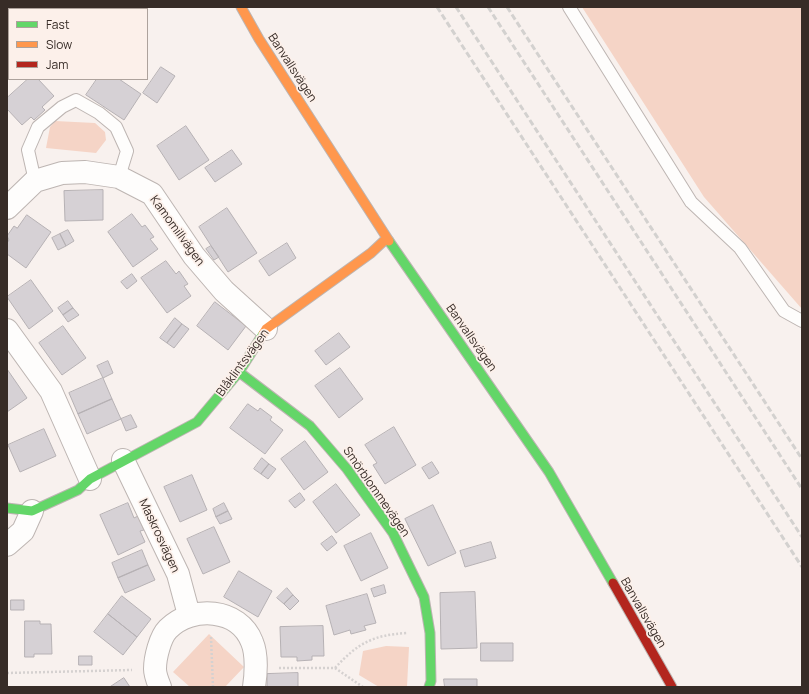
<!DOCTYPE html>
<meta charset="utf-8">
<style>
body{margin:0}
#map{position:relative;width:809px;height:694px;overflow:hidden;background:#f8f1ee;font-family:Manrope,sans-serif}
canvas{display:block}
.frame{position:absolute;inset:0;border:8px solid #372c27;pointer-events:none}
.legend{position:absolute;left:8px;top:8px;width:140px;height:72px;box-sizing:border-box;background:#fcf0ea;border:1px solid #ada29c;margin:0;padding:5px 7px;list-style:none;font-size:12px;color:#372c27}
.legend li{display:flex;align-items:center;gap:8px;height:20px}
.legend b{width:20px;border:1px solid #ada29c}
</style>
<div id="map">
<canvas width="809" height="694"></canvas>
<div class="frame"></div>
<ul class="legend">
<li><b style="height:5px;background:#63d668"></b>Fast</li>
<li><b style="height:5px;background:#ff974d"></b>Slow</li>
<li><b style="height:5px;background:#b3261e"></b>Jam</li>
</ul>
</div>
<script>
const context = document.querySelector('canvas').getContext('2d');
context.lineJoin = 'round';
function fill(path, color) {
  context.fillStyle = color;
  context.fill(path, 'evenodd');
}
function strokePath(path, color, width, dash) {
  context.strokeStyle = color;
  context.lineWidth = width;
  context.lineCap = dash ? 'butt' : 'round';
  context.setLineDash(dash || []);
  context.stroke(path);
}
function write(font, color, halo, rows, align = 'center') {
  context.font = font + ' Manrope,sans-serif';
  context.lineWidth = 3.5;
  context.setLineDash([]);
  context.textBaseline = 'middle';
  context.strokeStyle = halo;
  context.fillStyle = color;
  for (const [text, x, y, turn = 0] of rows) {
    context.save();
    context.translate(x, y);
    context.rotate((+turn || 0) * Math.PI / 180);
    context.textAlign = isNaN(turn) ? turn : align;
    if (halo) context.strokeText(text, 0, 0);
    context.fillText(text, 0, 0);
    context.restore();
  }
}
fill(new Path2D(`
 M582,7h220v302l-98,-112z
 M55,121l40,2 10,9 1,8 -10,13 -50,-5 4,-21z
 M209,634l35,33 -19,20h-35l-17,-15z
 M386,646l23,1 -2,40h-28l-20,-12 4,-24z`), '#f5d4c6');
const building = new Path2D(`
 M161,67l14,9 -18,27 -14,-10z
 M28,79h10l16,17 -12,11 3,3 -11,10 -3,-3 -9,8 -15,-16v-11z
 M97,79h22l22,15 -17,26 -38,-25z
 M186,126l23,34 -30,20 -22,-34z
 M232,150l10,14 -27,18 -10,-14z
 M103,190v30l-38,1 -1,-30z
 M227,208l30,45 -29,19 -29,-45z
 M132,214l10,13 3,-2 9,12 -4,2 8,10 -25,18 -25,-35z
 M27,215l24,17 -25,36 -19,-14v-11l2,-3 -2,-4 7,-10 3,2z
 M68,230l6,11 -8,5 -6,-12z
 M60,234l6,12 -8,4 -6,-12z
 M287,243l9,15 -27,18 -10,-15z
 M211,246l8,11 -5,3 -8,-11z
 M166,261l10,13 3,-3 9,13 -4,2 7,10 -24,17 -26,-35z
 M132,274l5,7 -10,8 -6,-7z
 M31,280l22,31 -24,18 -22,-32z
 M68,301l5,7 -10,7 -5,-7z
 M215,302l31,24 -18,24 -31,-24z
 M73,308l6,7 -11,7 -5,-7z
 M175,318l7,6 -15,19 -7,-5z
 M182,324l7,5 -15,19 -7,-5z
 M63,326l23,32 -24,17 -23,-32z
 M339,333l11,14 -24,18 -11,-14z
 M108,361l5,12 -10,5 -6,-12z
 M340,368l23,31 -24,19 -24,-32z
 M7,369l20,29 -20,14z
 M103,378l9,21 -34,15 -9,-21z
 M112,399l9,20 -34,15 -9,-20z
 M248,404l10,7 2,-3 12,9 -2,3 13,10 -18,24 -35,-26z
 M131,415l6,12 -11,4 -5,-12z
 M394,427l22,38 -31,19 -12,-19 4,-2 -12,-18z
 M44,429l12,27 -36,16 -12,-27z
 M305,441l23,31 -24,18 -23,-31z
 M262,458l7,6 -8,10 -7,-5z
 M432,462l7,11 -10,6 -7,-11z
 M269,464l7,5 -8,10 -7,-5z
 M192,475l15,35 -27,12 -16,-35z
 M336,484l24,31 -24,18 -23,-31z
 M300,493l5,7 -10,8 -6,-7z
 M128,503l6,15 4,-2 6,14 -4,1 5,11 -27,13 -18,-40z
 M224,503l4,8 -12,6 -3,-8z
 M433,505l23,48 -28,13 -23,-47z
 M228,511l4,8 -12,5 -4,-7z
 M214,527l16,35 -27,12 -16,-35z
 M371,533l17,35 -27,13 -17,-35z
 M332,536l5,7 -10,8 -6,-7z
 M491,542l5,16 -31,9 -5,-16z
 M142,550l6,15 -30,13 -6,-15z
 M148,565l7,15 -30,13 -7,-15z
 M239,571l33,20 -14,26 -34,-20z
 M384,585l2,8 -12,4 -3,-8z
 M287,588l6,7 -9,9 -7,-6z
 M475,592l2,56 -36,1 -1,-56z
 M367,594l9,29 -12,3 2,4 -15,4 -1,-4 -16,5 -8,-29z
 M293,595l6,6 -9,9 -6,-6z
 M122,596l29,23 -14,18 -29,-23z
 M11,600h13v10h-13z
 M108,614l29,23 -14,18 -29,-23z
 M25,621h15v3h11l1,30h-18v3h-9z
 M323,626l1,30h-12v4l-15,1v-4h-16l-1,-30z
 M481,643h32v18h-32z
 M79,656h13v9h-13z
 M298,673v14h-31v-13z
 M124,678l6,9h-20z
 M444,679h33v8h-32z`);
fill(building, '#d6d1d5');
strokePath(building, '#b6b1b4', 1);
const lane = new Path2D(`
 M569,7l122,195 49,46 44,63 18,10
 M35,181l-7,-31 10,-23 24,-20 14,-7 23,13 17,14 11,24 -8,26`);
const street = new Path2D(`
 M7,208l28,-27 27,-8 23,-1 34,5 33,17 42,62 30,35 42,38
 M7,330l44,61 39,88
 M123,460l55,114 11,41
 M7,545l16,-14 9,-20
 M160,687c-2,-5 -5,-12 -5,-18 0,-11 5,-32 13,-40 24,-24 71,-21 84,13 5,12 4,32 2,45`);
const fast = new Path2D(`
 M389,241l160,231 64,111
 M239,372l71,54 37,43 46,64 31,64 6,36 1,48 -2,6
 M7,508l25,3 46,-21 12,-11 107,-57 42,-50 24,-38`);
const slow = new Path2D(`
 M241,7l18,32 130,202
 M263,334l3,-5 105,-76 16,-15`);
const jam = new Path2D(`
 M613,583l59,104`);
strokePath(lane, '#bdb5b2', 14);
strokePath(street, '#bdb5b2', 24);
strokePath(fast, '#bdb5b2', 11);
strokePath(slow, '#bdb5b2', 11);
strokePath(jam, '#bdb5b2', 11);
strokePath(new Path2D(`
 M74,7v2
 M15,9l1,-2
 M7,20l2,-3
 M211,637l2,50
 M279,668h56l28,19
 M335,668c23,-25 38,-33 72,-35
 M7,673l125,-3`), '#d5d1d0', 2.5, [2, 2]);
strokePath(lane, '#fefdfc', 12);
strokePath(street, '#fefdfc', 22);
strokePath(fast, '#63d668', 9);
strokePath(slow, '#ff974d', 9);
strokePath(jam, '#b3261e', 9);
strokePath(new Path2D(`
 M437,7l365,560
 M456,7l346,530
 M488,7l314,482
 M507,7l295,452`), '#d3d1cf', 3, [6, 3]);
write('12px', '#372c27', '#fcf0ea', [
 ["Banvallsvägen",292,68,57],
 ["Kamomillvägen",177,231,54],
 ["Banvallsvägen",471,338,55],
 ["Blåklintsvägen",243,363,-54],
 ["Smörblommevägen",376,492,55],
 ["Maskrosvägen",159,536,65],
 ["Banvallsvägen",643,613,60]
]);
</script>
